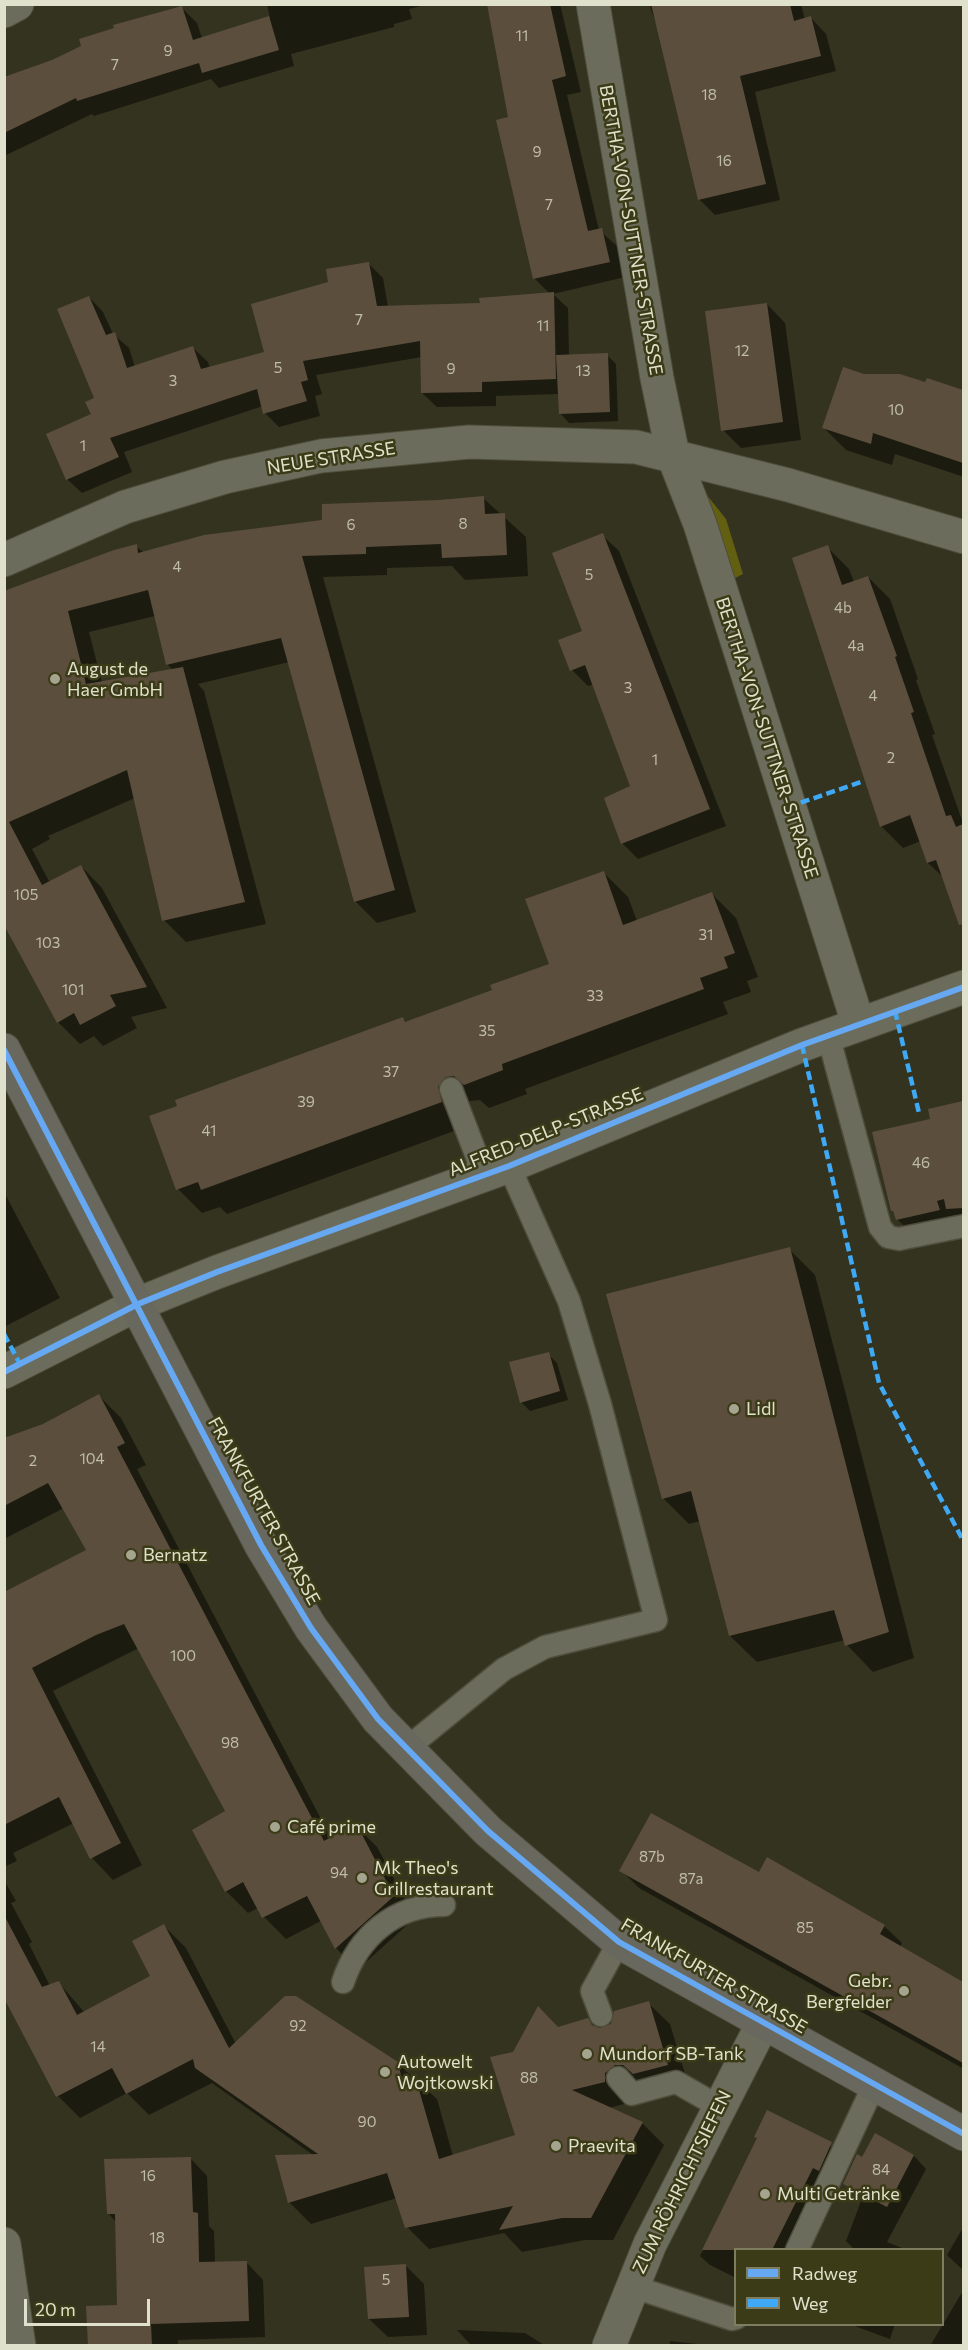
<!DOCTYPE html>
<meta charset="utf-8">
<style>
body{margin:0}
#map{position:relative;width:968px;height:2350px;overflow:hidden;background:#34331f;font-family:Commissioner,sans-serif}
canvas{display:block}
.frame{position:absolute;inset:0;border:6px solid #e0e1cc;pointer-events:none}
.legend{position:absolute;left:734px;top:2248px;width:210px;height:78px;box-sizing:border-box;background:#3c3b17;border:2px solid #7e7d5f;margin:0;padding:8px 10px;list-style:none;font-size:18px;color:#e0e1cc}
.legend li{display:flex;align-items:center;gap:12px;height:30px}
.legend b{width:30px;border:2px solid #7e7d5f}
.scale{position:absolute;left:24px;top:2299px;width:126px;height:27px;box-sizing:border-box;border:3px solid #e0e1cc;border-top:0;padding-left:8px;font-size:18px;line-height:21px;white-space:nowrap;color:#e0e1cc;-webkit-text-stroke:4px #3c3b17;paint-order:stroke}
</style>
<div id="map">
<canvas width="968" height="2350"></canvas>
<div class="frame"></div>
<ul class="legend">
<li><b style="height:8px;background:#66a8f1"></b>Radweg</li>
<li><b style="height:8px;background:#3fa9f5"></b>Weg</li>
</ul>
<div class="scale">20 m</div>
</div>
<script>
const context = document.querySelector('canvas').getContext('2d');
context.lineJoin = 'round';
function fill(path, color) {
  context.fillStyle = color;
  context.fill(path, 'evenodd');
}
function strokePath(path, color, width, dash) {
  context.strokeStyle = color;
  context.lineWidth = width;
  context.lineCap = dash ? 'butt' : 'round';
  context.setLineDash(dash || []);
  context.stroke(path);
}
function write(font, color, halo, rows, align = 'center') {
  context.font = font + ' Commissioner,sans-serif';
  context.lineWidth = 5;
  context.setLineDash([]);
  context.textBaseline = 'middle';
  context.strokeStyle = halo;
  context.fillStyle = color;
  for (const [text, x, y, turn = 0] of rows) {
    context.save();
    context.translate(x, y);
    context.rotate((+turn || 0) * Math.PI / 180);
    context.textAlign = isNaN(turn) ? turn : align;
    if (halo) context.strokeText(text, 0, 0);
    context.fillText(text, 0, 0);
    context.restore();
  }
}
fill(new Path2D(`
 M706,494l20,25 17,55 -10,5z`), '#625f11');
fill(new Path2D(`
 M267,4h162l-20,5 3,10 -18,5v3l-103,27 3,12 -75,22 -8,-9 -117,37 -2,-2 -88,42v-78l38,-12 139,-59 16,16 5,15 68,-20z
 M488,4h72l21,88 -14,3 32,135 18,16 8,31 -72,17 15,14 1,48 38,-1 9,9 2,57 -49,2 -9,-10 -1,-19 -63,2v10l-59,1 -15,-14v-36l-106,18 6,19 -7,2 5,20 -41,11 -14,-14 -2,-7 -139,46 8,20 -50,21 -15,-14 26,-64 3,-16 -7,-102 14,15 10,22 16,14 6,19 58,-19 15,14 2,7 56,-16 64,-70 38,-20 15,15 5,29 93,-3 69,-10 -16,-16 -24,-160z
 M649,4h152l4,16 6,-2 15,16 10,37 -81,21 25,108 -65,15 -16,-16 -41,-170z
 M767,304l18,19 16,117 -60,8 -18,-18z
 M863,376l63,8 1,-3 37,11v85l-69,-23 -3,11 -46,-15 -22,-22z
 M483,498l43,39 2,39 -63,4 -13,-14 -65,2v7l-64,2 93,335 -39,11 -22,-22 -66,-239 -91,22 6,7 62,233 -80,18 -22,-22 -29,-122 -87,38 2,3 -18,10 18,34 31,-17 21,22 65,120 -36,9 6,11 -34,18 -9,-10 -14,8 -22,-22 -54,-101v-328l132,-47 8,7 295,-51zM155,616l12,48 6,6 -71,13 -13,-51z
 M602,535l17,16 107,275 -88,33 -16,-16 10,-56 -38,-103 -6,2 -16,-16 12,-38z
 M827,547l22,22 5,13 14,-5 22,22 28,80 -2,1 19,54 -3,1 32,91v86l-12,-12 -8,-22 -16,-15 -7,-22 -18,7 -22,-22z
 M604,873l24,24 9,24 75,-27 24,24 22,59 -11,4 4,11 -28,10 5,12 -203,75 2,5 -38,14 -9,-8 -10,1 -9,12 4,14 -238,87 -7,-7 -18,6 -24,-24 225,-170 4,4 87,-32 57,-26z
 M964,1103v133l-40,10 -27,-27 -5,-9 39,-90 -1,-9z
 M4,1192l56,106 -56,29z
 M789,1249l26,26 99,383 -41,14 -26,-27 -2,-5 -88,22 -27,-26 -30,-115 -11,3 -26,-26z
 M548,1354l9,9 11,37 -38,11 -9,-9z
 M99,1396l22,22 25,47 -9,4 194,369 24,-13 22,22 38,71 -58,52 -21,-22 -15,-27 -35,18 -22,-22 -6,-9 -10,5 -22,-22 -32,-61 34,-18 -89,-164 -86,43 89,174 -29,15 -21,-22 -18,-35 -61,30 4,8 -13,6v-278l2,4 82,-43 -24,-42 -60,31v-99l39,-15z
 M621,1870l138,4 125,52 18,17 -2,4 64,37v85l-325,-181z
 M4,1880l12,21 -5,2 21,39 -3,2 21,42 9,-3 26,30 67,-36 12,-51 22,22 50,96 161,19 40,36 16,57 64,-20 -3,-83 44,-25 29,-8 12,10 49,-27 22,21 19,63 -80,21 33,15 22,22 -51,95h-28l-63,12 -18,-19 -75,16 -22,-22 -10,-29 -86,26 -22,-22 24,-47 -101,-72 -63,32 -22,-22 -47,25 -22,-22 -54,-102z
 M771,2114l54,27 10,9 -50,100h-49v28l-26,-13 -10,-9z
 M884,2140l30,16 12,13 -39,73 20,8h-52l-9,-9z
 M190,2158l17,18 2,50 5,5 1,32 31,-1 17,18 2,57 -87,3v6h-89l30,-40 -3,-84 -8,-9z
 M964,2226v45l-17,-16z
 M405,2265l19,19 3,51 -39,2 -19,-18z
 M964,2289v57h-34z
 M849,2324h46l-5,15z
 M457,2330l68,3 21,13h-74z
 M670,2341l45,5h-45z`), '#0007');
fill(new Path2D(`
 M487,4h63l16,72 -14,4 36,151 14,-3 8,34 -77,17 -37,-159 12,-3z
 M651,4h139l4,17 17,-5 10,40 -81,20 26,108 -68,16z
 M182,6l11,34 76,-24 10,34 -77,23 -3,-10 -122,38 -1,-3 -72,35v-56l48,-17 29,-14 -2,-7 35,-11 -1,-3z
 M369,262l8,44 103,-3 -1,-5 75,-6 2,87 -74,3v10l-61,1 -1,-52 -117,20 5,19 -7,2 6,19 -44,13 -6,-25 -147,49 9,19 -53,23 -20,-46 45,-20 -6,-12 9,-4 -37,-89 32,-13 17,39 9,-3 12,36 66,-22 8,23 63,-17 -13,-48 77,-22 -2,-13z
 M767,303l16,119 -62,9 -16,-120z
 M608,353l2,59 -51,2 -3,-59z
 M843,367l21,7h36l25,8 2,-4 36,12v73l-90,-30 -2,11 -49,-16z
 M484,496l1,18 20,-1 2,42 -65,3 -1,-14 -75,3v7l-64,2 93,334 -41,12 -73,-264 -115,27 -18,-75 -80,21 18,73 97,-17 62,235 -83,19 -35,-151 -118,52 33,63 39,-20 66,122 -37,8 6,11 -36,19 -6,-12 -17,10 -53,-98v-334l110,-41 23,-6 1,9 66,-18 118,-15v-16l117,-4z
 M603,533l107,276 -89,35 -17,-46 26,-12 -45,-121 -15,6 -12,-31 24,-9 -30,-78z
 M828,545l14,40 26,-9 29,80 -2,1 19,55 -3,1 35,103 5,-1 5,12 7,-3v100l-4,1 -23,-65 -9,3 -17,-48 -30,12 -88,-269z
 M604,871l19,54 89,-33 23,61 -11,4 4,11 -28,10 4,11 -202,75 1,6 -39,15 -10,-9 -8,1 -8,10 4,15 -241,88 -3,-8 -22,8 -27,-74 28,-10 -2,-6 228,-83 2,5 87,-32 -2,-5 59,-21 -24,-65z
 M963,1101v107l-17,1 -2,-10 -7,2 3,9 -44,10 -3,-9h-2l-19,-79 58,-13 -2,-10z
 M790,1247l99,385 -44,14 -11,-36 -105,26 -38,-145 -29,8 -56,-205z
 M549,1352l11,39 -40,12 -11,-41z
 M99,1394l26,49 -8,4 207,394 32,-18 38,73 -59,53 -28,-53 -45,22 -19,-36 -18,10 -33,-62 33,-19 -101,-187 -28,11 -64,33 89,175 -31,16 -31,-62 -55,28v-233l82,-42 -38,-67 -44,23v-68l39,-14z
 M651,1813l108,59 8,-15 118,68 -5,9 83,48v81l-344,-192z
 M4,1915l38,72 17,-6 18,34 73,-39 -18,-35 32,-17 65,124 56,-52h11l102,66 4,18 13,-4 24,83 76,-24 -25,-78 23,-5 25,-46 20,21 30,-9 4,7 7,3 12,-4 3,-13 35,-10 19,64 -35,9 -10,-9h-8l-10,8v9l-33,8 71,32 -52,96h-29l-63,12 14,-24 -108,22 -18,-55 -99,30 -13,-48 43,-1 -123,-86 -2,-9 -67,35 -14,-26 -56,29 -52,-99z
 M767,2110l65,32 -13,29 -6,-3 -41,82h-70l55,-112 -3,-1z
 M875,2133l39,22 -27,52 -44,-23 14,-30 5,3z
 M191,2157l2,55 5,1 1,49 48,-1 2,60 -98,3 1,22h-64l-2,-40 31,-1 -2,-91h-8l-3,-55z
 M406,2264l3,53 -41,2 -4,-52z`), '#5c4e3d');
const lane = new Path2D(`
 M828,1035l52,192 8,10 11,2 65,-13
 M451,1089l33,86
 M406,1749l98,-80 41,-22 111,-27 -56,-216 -31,-103 -60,-135
 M343,1982c15,-45 51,-77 101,-77
 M601,2015l-9,-24 27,-49
 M618,2078l14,16 44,-12 42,24
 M797,2250l77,-165
 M631,2286l101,33 4,-1`);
const street = new Path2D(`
 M593,4l64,374 16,77 27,69 158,499
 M4,11l13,-7
 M4,560l121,-53 100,-30 96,-21 148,-14 167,5 152,38 176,52
 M4,1372l134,-68 79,-32 292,-106 293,-121 162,-58
 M4,2244l15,102
 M609,2346l41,-102 113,-221`);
const primary = new Path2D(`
 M4,1050l257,495 50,83 67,91 110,112 131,111 345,192`);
strokePath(lane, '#4e4e3c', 25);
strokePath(street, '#4e4e3c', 35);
strokePath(primary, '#4e4e3c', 35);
strokePath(lane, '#6c6c5d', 22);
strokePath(street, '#6c6c5d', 33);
strokePath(primary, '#69685e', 33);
strokePath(new Path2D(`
 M788,807l76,-26
 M895,1011l24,102
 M802,1045l77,338 85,159
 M4,1334l16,30`), '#3fa9f5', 4.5, [9, 4.5]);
strokePath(new Path2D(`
 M4,1050l257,495 50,83 67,91 110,112 131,111 345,192
 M4,1372l134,-68 79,-32 292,-106 293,-121 162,-58`), '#66a8f1', 6);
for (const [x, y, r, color] of [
 [55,679,6,"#a4a48f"],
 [734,1409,6,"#a4a48f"],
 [131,1555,6,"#a4a48f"],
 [275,1827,6,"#a4a48f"],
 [362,1878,6,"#a4a48f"],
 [904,1991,6,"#a4a48f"],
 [587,2054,6,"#a4a48f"],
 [385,2072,6,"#a4a48f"],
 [556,2146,6,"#a4a48f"],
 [765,2194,6,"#a4a48f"]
]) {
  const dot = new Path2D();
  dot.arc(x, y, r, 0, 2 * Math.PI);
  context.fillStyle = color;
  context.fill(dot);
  strokePath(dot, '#3c3b17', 2);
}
write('15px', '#bfbca8', null, [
 ["11",522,36],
 ["9",168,51],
 ["7",115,65],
 ["18",709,95],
 ["9",537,152],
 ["16",724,161],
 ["7",549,205],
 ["7",359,320],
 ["11",543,326],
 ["12",742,351],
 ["5",278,368],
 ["9",451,369],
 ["13",583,371],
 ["3",173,381],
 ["10",896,410],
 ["1",83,446],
 ["8",463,524],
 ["6",351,525],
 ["4",177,567],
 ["5",589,575],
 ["4b",843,608],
 ["4a",856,646],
 ["3",628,688],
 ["4",873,696],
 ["2",891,758],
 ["1",655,760],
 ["105",26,895],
 ["31",706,935],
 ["103",48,943],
 ["101",73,990],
 ["33",595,996],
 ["35",487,1031],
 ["37",391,1072],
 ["39",306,1102],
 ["41",209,1131],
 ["46",921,1163],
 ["104",92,1459],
 ["2",33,1461],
 ["100",183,1656],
 ["98",230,1743],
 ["87b",652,1857],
 ["94",339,1873],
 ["87a",691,1879],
 ["85",805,1928],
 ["92",298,2026],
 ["14",98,2047],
 ["88",529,2078],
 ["90",367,2122],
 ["84",881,2170],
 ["16",148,2176],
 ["18",157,2238],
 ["5",386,2280]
]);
write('18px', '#e0e1cc', '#3c3b17', [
 ["BERTHA-VON-SUTTNER-STRASSE",631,230,80],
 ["NEUE STRASSE",331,458,-9],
 ["BERTHA-VON-SUTTNER-STRASSE",767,738,72],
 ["ALFRED-DELP-STRASSE",546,1132,-22],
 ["FRANKFURTER STRASSE",264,1511,61],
 ["FRANKFURTER STRASSE",714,1976,30],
 ["ZUM RÖHRICHTSIEFEN",682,2182,-64]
]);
write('18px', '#e0e1cc', '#3c3b17', [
 ["August de",67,669],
 ["Haer GmbH",67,690],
 ["Lidl",746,1409],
 ["Bernatz",143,1555],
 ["Café prime",287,1827],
 ["Mk Theo's",374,1868],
 ["Grillrestaurant",374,1889],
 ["Gebr.",892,1981,"right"],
 ["Bergfelder",892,2002,"right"],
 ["Mundorf SB-Tank",599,2054],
 ["Autowelt",397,2062],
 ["Wojtkowski",397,2083],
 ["Praevita",568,2146],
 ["Multi Getränke",777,2194]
], 'left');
</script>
